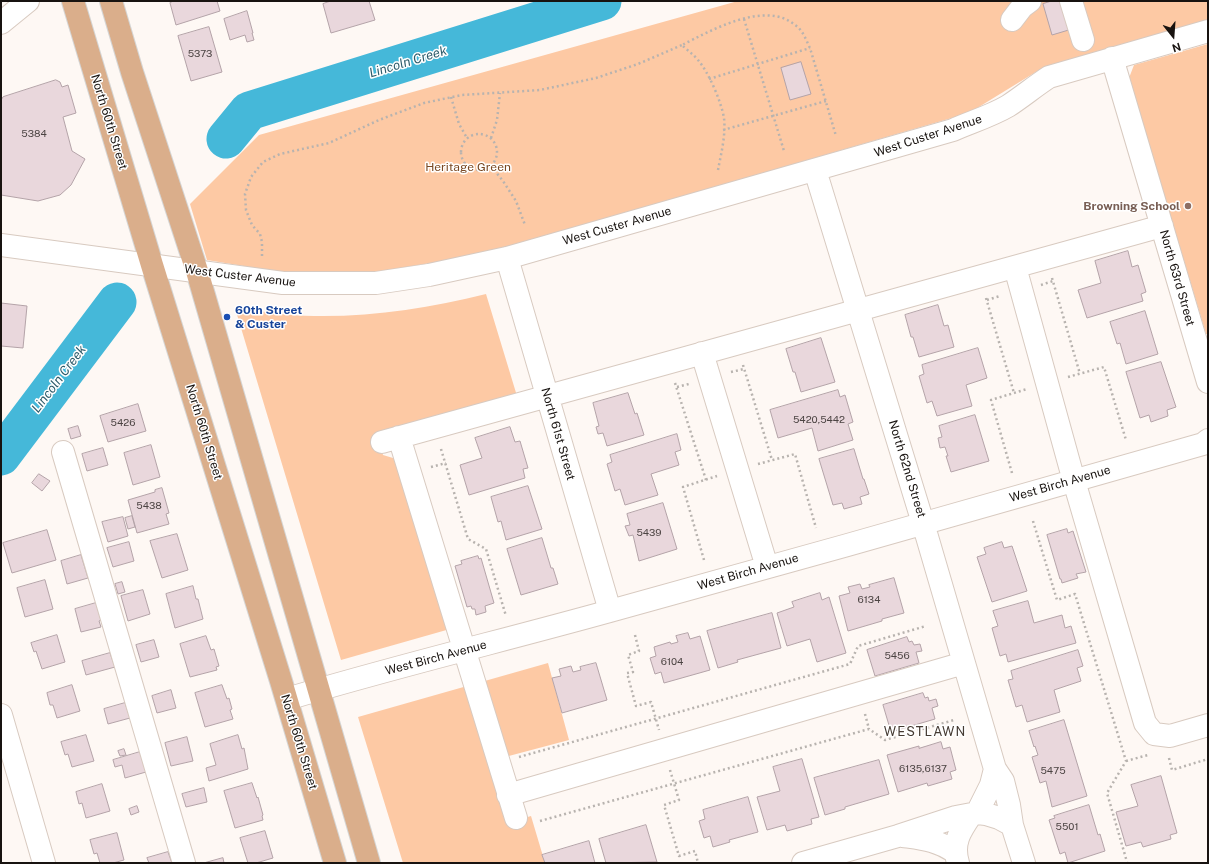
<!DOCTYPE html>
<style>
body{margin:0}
#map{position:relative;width:1209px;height:864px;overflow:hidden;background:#fef8f4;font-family:"Public Sans",sans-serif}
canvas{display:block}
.frame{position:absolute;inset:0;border:2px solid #181310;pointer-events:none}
.north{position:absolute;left:1153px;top:16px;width:40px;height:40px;-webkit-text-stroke:3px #fff;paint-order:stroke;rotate:163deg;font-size:11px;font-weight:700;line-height:16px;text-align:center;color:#181310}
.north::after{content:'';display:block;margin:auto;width:14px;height:18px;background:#181310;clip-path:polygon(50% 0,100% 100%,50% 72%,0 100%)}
</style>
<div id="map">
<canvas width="1209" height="864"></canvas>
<div class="frame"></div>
<div class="north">N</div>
</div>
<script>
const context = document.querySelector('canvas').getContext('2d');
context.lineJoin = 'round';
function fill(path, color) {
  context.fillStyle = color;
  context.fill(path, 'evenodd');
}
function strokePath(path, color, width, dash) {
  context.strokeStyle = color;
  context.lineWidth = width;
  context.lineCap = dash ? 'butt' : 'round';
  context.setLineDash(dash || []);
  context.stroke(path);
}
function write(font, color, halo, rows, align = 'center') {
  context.font = font + ' "Public Sans",sans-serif';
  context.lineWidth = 3;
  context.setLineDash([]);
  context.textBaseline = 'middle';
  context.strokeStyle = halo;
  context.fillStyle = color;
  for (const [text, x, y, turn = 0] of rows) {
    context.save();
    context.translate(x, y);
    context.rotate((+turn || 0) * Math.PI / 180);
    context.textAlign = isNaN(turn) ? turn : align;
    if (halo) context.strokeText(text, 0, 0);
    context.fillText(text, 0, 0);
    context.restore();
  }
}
fill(new Path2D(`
 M738,1h470v20l-164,46 -75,46 -488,142 -112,18 -89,-1 -73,-12 -17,-56 69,-69z
 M1208,44v290h-2l-77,-256 5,-13z
 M486,294l31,102 -140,39 6,20 10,3 8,8 49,163 -109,31 -106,-352c27,3 53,8 79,8 59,1 116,-8 172,-22z
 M548,663l21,77 -79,21 18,62 23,-7 14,47h-142l-45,-146z`), '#fdc9a4');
strokePath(new Path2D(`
 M226,139l23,-28 353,-110
 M1,456l116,-154`), '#45b8d9', 39);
const building = new Path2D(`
 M174,1h43l3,10 -44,14 -6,-22z
 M331,1h38l6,19 -44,13 -8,-29z
 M1052,1h12l8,28 -20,6 -9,-31z
 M247,11l6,22h-1l2,7 -7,2 -2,-7 -15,5 -6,-21z
 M209,27l13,45 -31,9 -13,-45z
 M801,62l10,32 -21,6 -9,-32z
 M56,80l4,2 2,5 6,-2 8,28 -13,4 9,34 13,8 -14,26 -11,10 -22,6 -37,-6v-95l2,-3z
 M1128,251l4,16 6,-2 8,27 -5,2 2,7 -56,17 -9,-28 23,-7 -6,-22z
 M1,303l26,3 -4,42 -22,-2z
 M938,305l6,21 4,-1 6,22 -35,10 -6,-20h-2l-6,-22z
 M1145,311l13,43 -32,10 -6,-21 -3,1 -7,-22z
 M821,338l14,44 -34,10 -6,-20h-2l-7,-23z
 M978,348l9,30 -21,7 6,21 -35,10 -5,-15 -5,2 -8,-27 5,-2 -2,-9z
 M1161,362l15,45 -9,3 1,6 -17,6 -2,-7 -9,3 -14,-46z
 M838,390l2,7 5,-2 8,27 -5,2 5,16 -35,11 -6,-23 -34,10 -8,-28z
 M628,393l7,21 2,-1 7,22 -37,11 -4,-13 -5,1 -2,-7 3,-1 -6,-23z
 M138,404l8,27 -38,11 -8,-26z
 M975,415l14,46 -38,11 -5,-16h2l-3,-9 -5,1 -2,-10 4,-1 -3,-11z
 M78,426l3,10 -10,3 -3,-10z
 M510,427l5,15 5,-1 8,27 -5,1 2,9 -56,17 -9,-30 22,-7 -7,-20z
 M677,434l4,16 -6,2 4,13 -28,9 7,21 -33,10 -5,-16 -5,2 -8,-27 5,-2 -2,-7z
 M151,445l9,32 -27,8 -9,-32z
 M103,448l5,17 -21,6 -5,-17z
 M854,449l9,30h1l5,15 -9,3 2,7 -18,5 -2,-6 -9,2 -14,-46z
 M39,474l11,7 -8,10 -10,-8z
 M528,486l14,43 -36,11 -5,-19 -3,1 -7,-25z
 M162,488l7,25 -3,1 3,10 -32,9 -9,-33 27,-8v-2z
 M663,503l14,46 -38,12 -6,-26 -4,1 -4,-10 5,-1 -3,-11z
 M132,516l3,11 -7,2 -3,-11z
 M123,517l5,19 -20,6 -6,-20z
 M1067,529l1,4 5,-2 13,41 -10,2 2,4 -16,5 -1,-4h-1l-13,-44z
 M47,530l9,30 -44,13 -9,-30z
 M177,534l11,36 -26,8 -12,-37z
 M542,538l9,30h2l5,16 -37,11 -14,-46z
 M129,542l5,19 -21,6 -6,-19z
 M1002,542l2,6 8,-2 15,45 -35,11 -15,-45 9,-3 -2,-6z
 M81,555l7,23 -21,6 -6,-23z
 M478,556l1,3 2,-1 13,45 -9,3 1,6 -10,3 -1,-6h-3l-1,-3 -4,1 -12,-41 7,-2 -1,-3z
 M894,578l10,35 -22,6v2l-34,10 -9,-35 11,-3 -2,-6 12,-3 2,5 8,-2 -1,-2z
 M45,580l8,29 -28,8 -8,-29z
 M122,582l3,10 -7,2 -3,-10z
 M193,586l3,13h2l5,20 -28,9 -9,-34z
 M143,590l7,24 -22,7 -7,-25z
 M820,593l2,7 7,-3 17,56 -29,9 -7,-23 -23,7 -10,-33 17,-6 -2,-5z
 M1028,601l6,22 28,-8 3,13 6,-2 5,17 -68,19 -2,-8 -6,2 -8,-28 6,-2 -5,-15z
 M96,603l5,17 -2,1 2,6 -20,5 -6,-23z
 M772,613l9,35 -44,12 1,2 -20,6 -11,-37z
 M688,633l2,6 10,-3 10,34 -46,13 -3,-11 -6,2 -5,-16 6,-2 -2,-9 16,-5 1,2 7,-2 -2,-6z
 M57,635l8,27 -23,7 -6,-18 -2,1 -3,-9z
 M206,636l5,14 3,-1 5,17 -3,1 1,3 -27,7 -10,-33z
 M907,637l2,5 3,-1 2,4 6,-1 2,7 -6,1 3,11 -44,13 -8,-26z
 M154,640l5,17 -18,5 -5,-17z
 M1078,650l5,16 -6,2 4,13 -27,9 6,22 -33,10 -5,-17 -6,2 -8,-27 5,-1 -2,-8z
 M110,653l5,14 -29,8 -4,-14z
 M596,663l11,37 -45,13 -10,-35 9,-2 -2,-7 12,-3 2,6 8,-2 -1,-3z
 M72,685l8,26 -23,7 -4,-13h-3l-3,-12z
 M222,685l5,14 2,-1 3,11 -2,1 3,9 -28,8 -10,-34z
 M171,690l5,18 -19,5 -5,-17z
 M923,693l2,5 3,-1 1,4 7,-2 2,7 -6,2 3,11 -44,13 -8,-27z
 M125,703l5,15 -22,6 -4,-15z
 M1064,720l23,76 -35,11 -6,-26 -6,2 -8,-26 6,-2 -3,-9 -1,1 -5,-16z
 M86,735l8,26 -22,6 -4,-13 -3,1 -4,-13z
 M238,735l4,14 2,-1 4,21 -39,12 -3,-13 10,-3 -6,-21z
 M187,737l6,24 -22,5 -6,-23z
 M941,742l2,7 7,-2 6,23 -6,2 2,7 -24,7 -1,-3 -29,9 -11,-37 32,-9v2z
 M124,749l2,6 -6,1 -2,-5z
 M140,752l6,20 -21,6 -3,-13 -7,2 -2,-7z
 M802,759l17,58 -8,2 1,5 -25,7 -2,-6 -18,5 -10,-33 23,-6 -7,-24z
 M879,760l10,34 -44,13v2l-20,6 -11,-37z
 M1161,776l16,57 -7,2 1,4 -28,8 -2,-5 -15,4 -10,-34 22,-6 -7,-21z
 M252,783l5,15 1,-1 5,18 -1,1 1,4 -28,8 -11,-37z
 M102,784l8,27 -24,7 -4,-15 -3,1 -3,-12z
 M204,788l3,14 -21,5 -4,-13z
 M748,797l10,35 -29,8 1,2 -17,5 -3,-11 -6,2 -5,-17 6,-2 -2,-9z
 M1089,805l9,30 2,-1 5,17 -37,12 -3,-11 -5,2 -11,-34 6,-2 -1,-2z
 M137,806l2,6 -8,3 -2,-6z
 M646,825l11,37 -51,1 -7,-24z
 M265,831l8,27 -17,5h-8l-8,-25z
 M117,833l7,27 -11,3h-13l-3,-10 -3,1 -4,-14z
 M589,841l6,22h-50l-3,-8z
 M168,852l4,11h-23l-2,-5z
 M223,858l1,5h-20z`);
fill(building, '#e9d7dc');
strokePath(building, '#b4a3a8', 1);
const minor = new Path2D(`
 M1071,1l12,39
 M1012,20l10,-13 8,-6
 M1,23l27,-22
 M1112,58l96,324
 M815,170l108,353 72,246 8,12 6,24 3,20 12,38
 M1,245l282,38h93l53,-8 78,-17 446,-128c18,-8 38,-14 55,-24 14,-9 27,-20 41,-29l159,-46
 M507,258l103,353
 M1015,267l59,214 71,242 9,11 16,2 38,-11
 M702,353l65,214
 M399,437l117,381
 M382,442l780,-216
 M63,452l121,411
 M287,699c106,-32 215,-58 323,-88 198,-54 396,-111 593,-167l5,-4
 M1,715l43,148
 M508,795l456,-132
 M977,813l14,-28 4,-16
 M903,836c21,3 34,4 52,16
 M803,863l95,-27 58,-19 21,-4 9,1 13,4 13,7
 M958,863c-6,-20 2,-32 13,-48`);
const major = new Path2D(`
 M73,1l79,264 129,416 54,182
 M111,1l21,71 65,199 172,592`);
strokePath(minor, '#d8cac0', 24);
strokePath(major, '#d5d5d4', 24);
strokePath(new Path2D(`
 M744,19l40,132
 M709,79l101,-31
 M451,97l8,27 8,14
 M723,130l103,-29
 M461 152a18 18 0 1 1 36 0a18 18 0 1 1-36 0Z
 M491,138l6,-18 3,-27
 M491,166l12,15 13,20 9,24
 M718,170c3,-16 8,-35 6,-52 -3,-17 -15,-45 -26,-58 -5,-6 -11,-10 -16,-15 30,-15 83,-45 113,-20 8,5 11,15 15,23l26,88
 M262,256v-14l-2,-8 -8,-9 -6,-15 -1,-16 6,-17 12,-15 17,-8 49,-11 50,-23 45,-17 38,-8 78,-5 56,-12 42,-14 44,-19
 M1052,278l28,96
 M1041,285l12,-4
 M986,298l28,95
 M987,300l13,-4
 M743,365l29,95
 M731,372l13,-3
 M1068,377l36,-10 22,73
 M675,383l31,97
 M677,387l12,-3
 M441,449l27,90 18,10 20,67
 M758,464l37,-10 21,74
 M431,467l15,-4
 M1012,473l-21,-73 36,-11
 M1033,521l24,79 18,-6 51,167 -19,32 20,69
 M704,560l-21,-73 34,-11
 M635,635l4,16 -11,4 5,17 -6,1 9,33 15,-4 8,28
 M865,714l4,15
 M519,757l331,-93 8,-18 68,-20
 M1169,758l3,12 36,-11
 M1126,761l22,-6
 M670,770l9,30 -15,5 15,51 16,-5 3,12
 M540,821l329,-92 16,11 69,-20`), '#b8b3af', 2.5, [2, 3]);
strokePath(minor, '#fff', 22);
strokePath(major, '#daae8b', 22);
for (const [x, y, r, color] of [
 [1188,206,4,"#8d6e63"],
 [227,317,4,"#1a4fb4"]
]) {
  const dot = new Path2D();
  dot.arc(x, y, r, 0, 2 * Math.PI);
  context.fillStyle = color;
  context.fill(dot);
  strokePath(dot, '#fff', 1.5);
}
write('10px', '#4c4443', null, [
 ["5373",200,54],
 ["5384",34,134],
 ["5420,5442",819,420],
 ["5426",123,423],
 ["5438",149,506],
 ["5439",649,533],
 ["6134",869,600],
 ["5456",897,656],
 ["6104",672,662],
 ["6135,6137",923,769],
 ["5475",1053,771],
 ["5501",1067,827]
]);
write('12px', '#181310', '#fff', [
 ["North 60th Street",109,122,73],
 ["West Custer Avenue",928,136,-18],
 ["West Custer Avenue",617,226,-16],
 ["West Custer Avenue",240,276,7],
 ["North 63rd Street",1177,278,74],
 ["North 60th Street",204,432,73],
 ["North 61st Street",558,434,74],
 ["North 62nd Street",907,469,73],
 ["West Birch Avenue",1060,484,-16],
 ["West Birch Avenue",748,572,-16],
 ["West Birch Avenue",436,658,-15],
 ["North 60th Street",299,742,73]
]);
write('12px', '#794822', '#fff', [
 ["Heritage Green",468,167]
]);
write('bold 12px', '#785e54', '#fff', [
 ["Browning School",1180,206]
], 'right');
write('bold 12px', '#164399', '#fff', [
 ["60th Street",235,310],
 ["& Custer",235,324]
], 'left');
write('italic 13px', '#2d5c6b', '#fff', [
 ["Lincoln Creek",408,62,-17],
 ["Lincoln Creek",59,379,-53]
]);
context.letterSpacing = '1px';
write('13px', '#453a32', '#fff', [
 ["WESTLAWN",925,732]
]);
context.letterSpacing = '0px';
</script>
